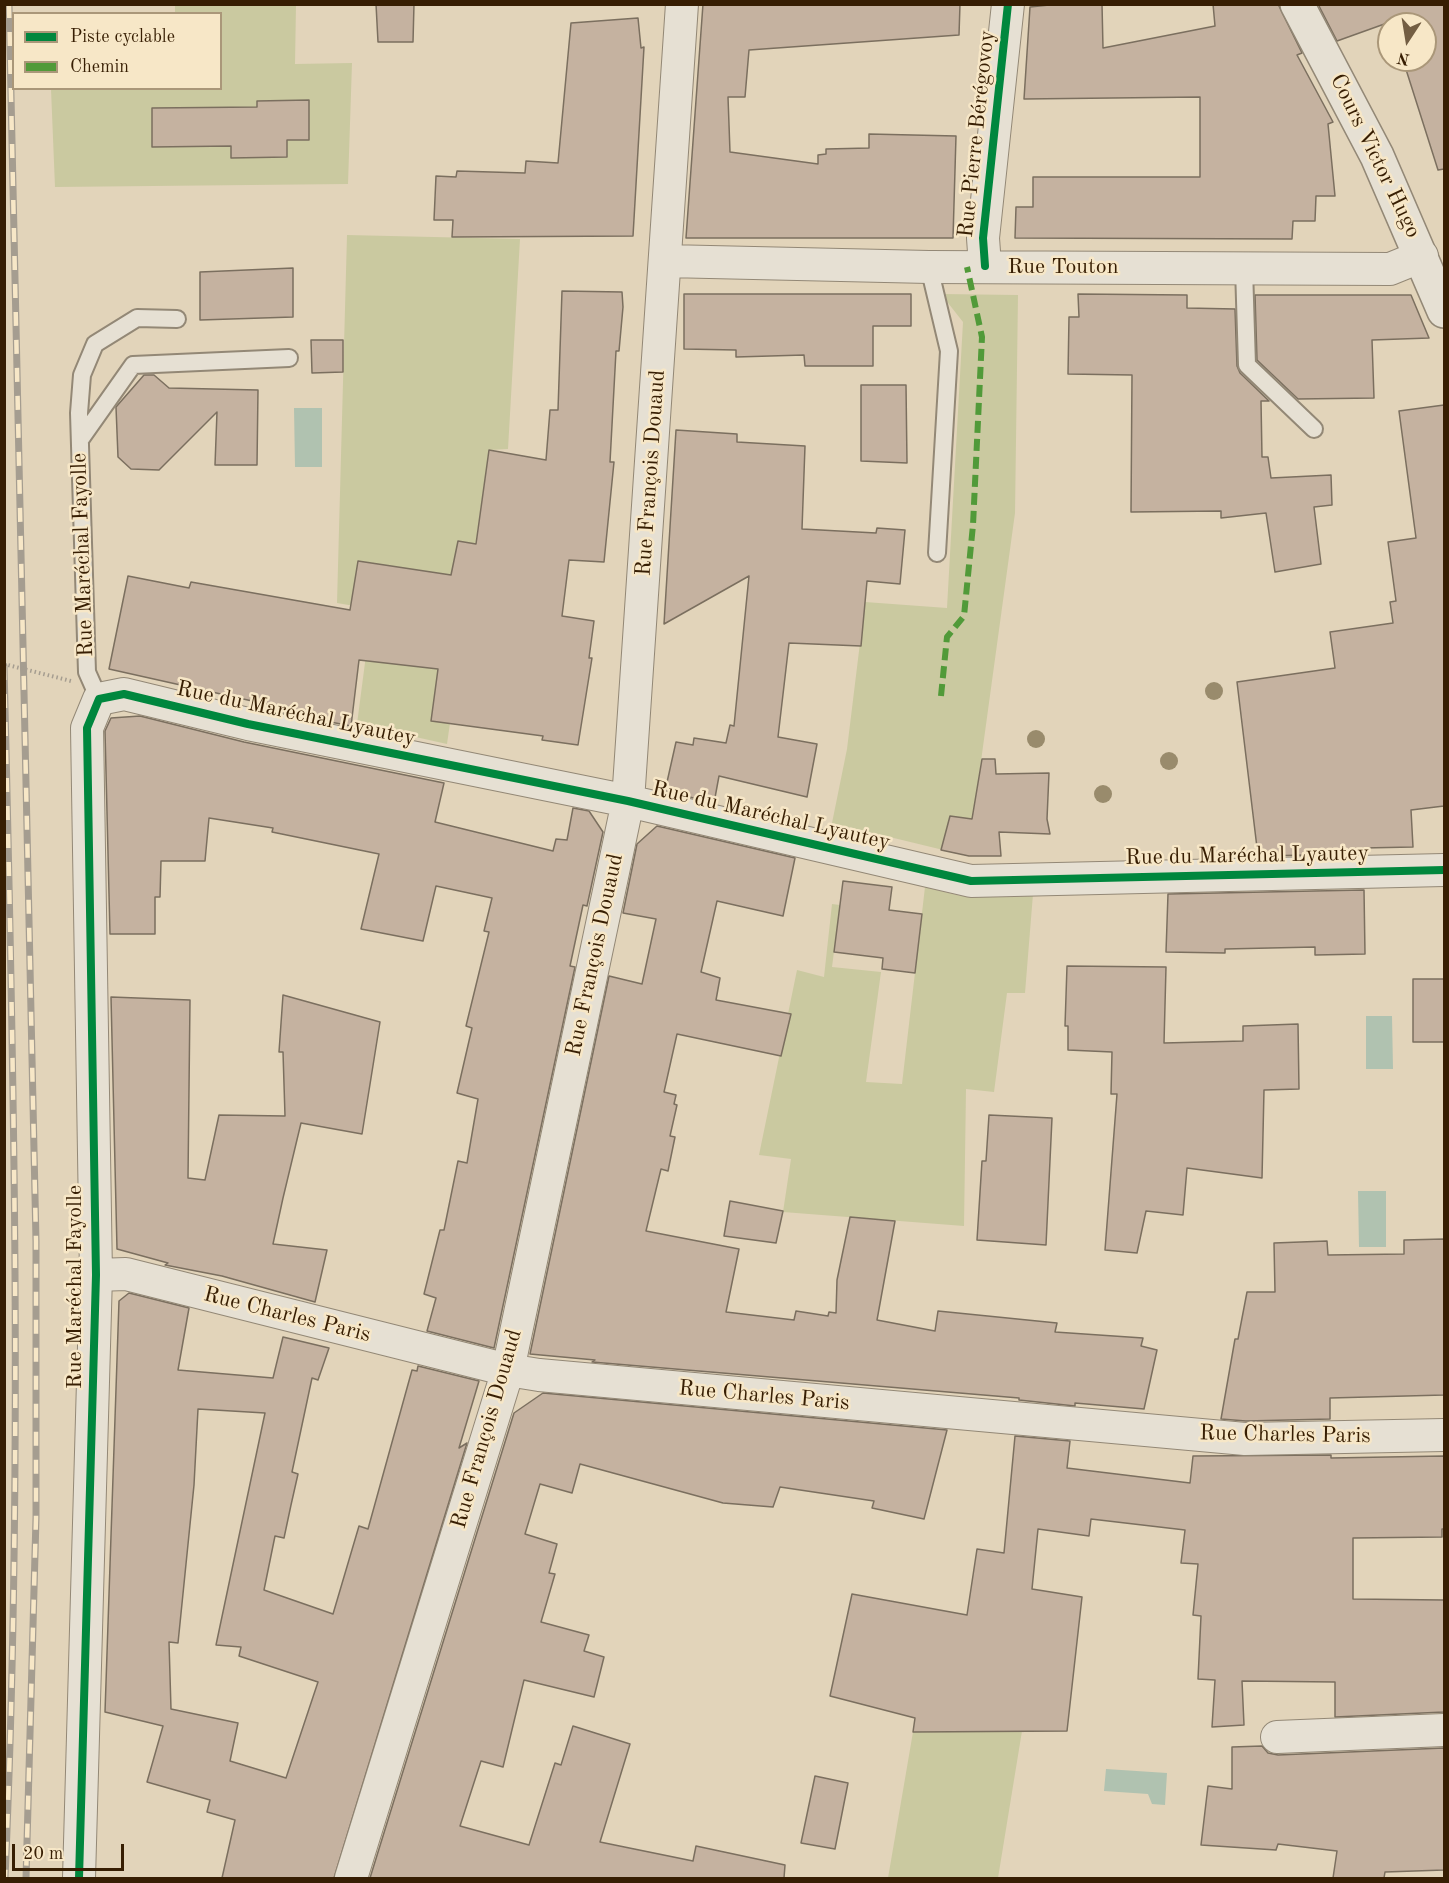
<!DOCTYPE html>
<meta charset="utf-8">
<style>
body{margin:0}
#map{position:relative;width:1449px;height:1883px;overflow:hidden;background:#e2d4ba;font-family:"Old Standard TT",serif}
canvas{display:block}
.frame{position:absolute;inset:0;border:6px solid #371e03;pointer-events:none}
.legend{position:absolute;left:12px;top:12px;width:210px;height:78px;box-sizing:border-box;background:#f7e7c7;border:2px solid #aa9779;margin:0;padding:8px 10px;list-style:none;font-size:18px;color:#371e03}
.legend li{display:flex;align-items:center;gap:12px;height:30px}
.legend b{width:30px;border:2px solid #aa9779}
.north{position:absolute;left:1377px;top:12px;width:60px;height:60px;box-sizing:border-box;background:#f7e7c7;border:2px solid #aa9779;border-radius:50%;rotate:192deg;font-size:16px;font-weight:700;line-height:24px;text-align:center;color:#371e03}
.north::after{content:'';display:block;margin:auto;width:21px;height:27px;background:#735e43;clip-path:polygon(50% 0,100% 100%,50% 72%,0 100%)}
.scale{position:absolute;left:12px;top:1844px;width:112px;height:27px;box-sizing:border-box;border:3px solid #371e03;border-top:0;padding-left:8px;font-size:18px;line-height:21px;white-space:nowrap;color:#371e03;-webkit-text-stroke:4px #f7e7c7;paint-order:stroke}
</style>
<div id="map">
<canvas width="1449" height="1883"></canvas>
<div class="frame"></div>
<ul class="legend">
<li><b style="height:8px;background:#00873e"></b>Piste cyclable</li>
<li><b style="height:8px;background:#519a39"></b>Chemin</li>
</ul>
<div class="north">N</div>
<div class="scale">20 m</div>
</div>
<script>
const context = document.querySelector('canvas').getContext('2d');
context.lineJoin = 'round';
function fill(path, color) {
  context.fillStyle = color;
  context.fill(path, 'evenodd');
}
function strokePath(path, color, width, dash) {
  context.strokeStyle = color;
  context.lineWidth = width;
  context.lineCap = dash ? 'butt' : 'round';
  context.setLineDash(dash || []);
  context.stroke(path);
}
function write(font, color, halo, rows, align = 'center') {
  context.font = font + ' "Old Standard TT",serif';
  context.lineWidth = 5;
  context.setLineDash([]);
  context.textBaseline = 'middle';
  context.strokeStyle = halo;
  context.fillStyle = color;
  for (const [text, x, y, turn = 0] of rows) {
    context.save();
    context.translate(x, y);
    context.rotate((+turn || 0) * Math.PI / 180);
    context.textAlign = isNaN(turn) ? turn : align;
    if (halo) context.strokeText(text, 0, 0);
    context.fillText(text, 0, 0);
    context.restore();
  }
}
fill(new Path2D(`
 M175,5h121l-1,59 57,-1 -4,121 -293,3 -4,-98 169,-1v-74l-45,-1z
 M347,235l173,4 -12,210 -19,1 -42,294 -90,-20 15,-115 -35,-6z
 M941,294l77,1 -3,218 -47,343 -136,-33 15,-74 18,-147 82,6 16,-286z
 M925,887l36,9 72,-2 -8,99h-18l-13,99 -28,-3 -2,137 -181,-14 8,-53 -32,-4 38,-185 27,7 8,-73 8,1 -8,62 49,5 -15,110 36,2z
 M1022,1731l-24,147h-110l25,-146z`), '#cac9a0');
fill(new Path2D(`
 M294,408h28v59h-27z
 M1366,1016h26l1,53h-27z
 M1358,1191h28v56h-27z
 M1106,1769l61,4 -2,32 -13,-1 -4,-10 -44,-3z`), '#b0c2b0');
const building = new Path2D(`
 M376,4h38l-1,38h-35z
 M703,4h257l-1,31 -210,15 -4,47h-17l2,55 88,12v-9l8,-1v-5l43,-1v-14l87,2 -3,102h-267z
 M1059,4h43l1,44 112,-22 -2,-22h65l24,49 -5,2 36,67 -5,2 7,72h-19l-1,25h-22l-1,18 -277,-1 1,-31h17v-30h167v-80l-176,2 6,-92z
 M1318,4h126v165l-6,1 -35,-110h22v-36h-34l-1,-2 -53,19z
 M638,18l3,30 3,-1 -11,189 -181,1 1,-17h-19l2,-44 20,1 1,-6 68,2 1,-12 32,2 13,-140z
 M309,100v40h-22v17l-56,1v-12l-79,1v-39l105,-1v-6z
 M293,268v49l-93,3v-48z
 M562,291l60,1 1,15 -4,44h-3l-6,111h4l-10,100 -35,-2 -7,56 32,5 -5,37h3l-14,87 -36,-5 1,-4 -112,-15 7,-52 -79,-9 -8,66 -87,-17 15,-2 -170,-38 19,-93 61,12 2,-6 159,28 8,-49 93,14 7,-34 18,3 13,-94 57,10 4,-50h8z
 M684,294h227v32h-38v40h-68l-1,-11 -68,2v-7l-52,-1z
 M1078,294l109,1v13l48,1 2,57 3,7 29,28h-8l1,56h6l3,21 60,-3 1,30 -18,2 7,57 -46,8 -9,-59 -45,5v-7l-90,1 1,-137 -64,-1 1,-57h10z
 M1255,295h156l18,43 -57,2 2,58 -76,1 -41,-39z
 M311,340h32v32l-31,1z
 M144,375h10l15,13 89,2 -1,75h-42l2,-53 -58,58 -28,-1 -13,-12 -2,-50z
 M861,385h45l1,78 -46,-2z
 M1444,405v401l-33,4 2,37 -50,1v6l-105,2 -21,-174 98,-14 -5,-36 63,-9 -3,-21 6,-1 -8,-59 28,-4 -17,-127z
 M676,430l61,4v8l68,4 -3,83 74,4 1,-5 28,2 -5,54 -33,-3 -6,65 -72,-3 -11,94 39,7 -10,53 -88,-21 -5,27 -49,-12 11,-49 17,3 1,-7 32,5 4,-18 4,1 15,-150 -85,48z
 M140,716l104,26 200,41 -9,39 118,29 3,-12 11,1 6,-32 16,3 14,21 -16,74 -4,-1 -13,61 5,1 -81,381 -67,-17 9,-33 -12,-4 16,-64h4l14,-69 9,2 11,-64 -21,-6 15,-65 -6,-2 23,-94 -5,-1 8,-33 -56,-12 -13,55 -62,-12 18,-75 -107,-22 1,-4 -64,-10 -4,43h-44l-1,36h-5v37h-45l-5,-203 6,-13z
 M982,759h13l1,15 53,-1 -2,46 3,15 -51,-2 2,24h-32l-28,-6 9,-34 22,3z
 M657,826l138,32 -12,58 -66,-15 -16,71 19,6 -4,22 75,14 -10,42 -104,-22 -13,58 12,3 -2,9 3,1 -7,31 5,1 -7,34 -7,-2 -15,62 93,18 -13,63 68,8 2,-9 32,5 1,-4 7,1 1,-33 13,-63 45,4 -18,99 58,11 3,-20 119,12 -2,9 88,6 -2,8 16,4 -13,59 -69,-6v3l-56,-6v-2l-427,-36 3,-2 -65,-6 79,-378 33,8 14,-65 -33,-6 14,-69z
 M843,881l49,6 -3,23 33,4 -7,59 -33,-4 1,-11 -49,-6z
 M1364,890l1,64 -50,1v-8l-90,2v4l-59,-1 2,-58z
 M1067,966l99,1 -2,76 79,-2v-15l55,-2 1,65 -35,1 -2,88 -75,-10 -4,47 -37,-4 -9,42 -32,-3 12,-156h-6l1,-42 -44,-2v-24h-3z
 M1413,979h31v63h-31z
 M283,995l97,27 -18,112 -61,-11 -18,75 -10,46 54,6 -12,52 -93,-26 -57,-11 3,-2 -51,-14 -6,-252 79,3 -2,178 17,2 14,-65 66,1 -2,-64h-4z
 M989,1115l63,3 -6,127 -69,-5 5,-79h4z
 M730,1201l53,10 -7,32 -52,-7z
 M1444,1239v156l-114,3v21l-84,2 -25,-2 14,-80h3l9,-47h28l-1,-49 53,-2 1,14 76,-1v-14z
 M129,1293l60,15 -11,62 95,8 10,-41 46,11 -11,32 -6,-2 -20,94 6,2 -7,31 -7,33 -9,-2 -11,54 69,24 26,-88 9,3 44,-159 5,1 1,-5 61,15 -20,67 8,-5 -133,435h-112l13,-58 -28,-8 3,-12 -63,-18 16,-56 -58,-14 14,-411zM198,1409l67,4 -49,232 25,2 -2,9 79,26 -32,96 -56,-17 8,-38 -67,-14 -2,-67 9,1 16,-158z
 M543,1393l404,37 -23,89 -52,-11 2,-7 -94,-14 -7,20 -50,-4 -143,-39 -8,29 -32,-9 -15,50 32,10 -8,29 6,1 -14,48 48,13 -5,16 20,6 -10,40 -70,-17 -21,87 -22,-6 -21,65 69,19 26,-82 6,2 12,-39 57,18 -30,98 93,19 3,-15 89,19 -1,13h-414l144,-465z
 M1015,1436l55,5 -3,27 123,15 3,-27 138,-1v3l113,-2v73h-2v8l-89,1v61l91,1v112l-109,5v-35l-93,-1 2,44 -32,2 3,-47 -17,-1 3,-63 -8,-1 5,-51 -17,-1 4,-33 -94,-11 -2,17 -51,-7 -6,60 50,8 -15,134 -154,1 2,-14 -85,-22 22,-102 115,21 10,-66 27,4z
 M1262,1746l6,7 10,2 166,-7v122l-59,2 -1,6h-51l4,-27 -59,-7 -2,6 -75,-5 7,-59 24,3v-42z
 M815,1776l33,7 -13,66 -34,-6z`);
fill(building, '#c5b2a0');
strokePath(building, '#7b6f5f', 1.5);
const service = new Path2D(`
 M929,267l20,84 -12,202
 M1244,268l3,97 67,64
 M80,440l53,-75 156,-7
 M99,699l-12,-27 -8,-259 3,-38 13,-31 42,-26 40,1`);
const minor = new Path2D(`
 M666,261l263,6 461,2 32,-13
 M985,266l-2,-28 25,-234
 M96,1275l30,-1 382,96 31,5 706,64 199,-4
 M1277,1737l167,-7
 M79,1878l17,-603 -9,-547 12,-29 25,-5 124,30 380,77 343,80 473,-11
 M351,1878l157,-508 120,-569 54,-797`);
const tertiary = new Path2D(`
 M1297,4l80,152 67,155`);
strokePath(service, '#938876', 20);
strokePath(minor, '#938876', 34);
strokePath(tertiary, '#938876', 36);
strokePath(service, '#e6e0d3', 16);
strokePath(minor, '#e6e0d3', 32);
strokePath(tertiary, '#e6e0d3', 33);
const rail = new Path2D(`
 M9,4l27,1237v277l-10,360
 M4,666c10,404 19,808 1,1212`);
strokePath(rail, '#a59d90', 7);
strokePath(rail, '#f7e7c7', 4.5, [14]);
strokePath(new Path2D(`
 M4,664l67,17`), '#a59d90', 4, [1.5, 3]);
strokePath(new Path2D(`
 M941,696l6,-59 17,-21 9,-91 9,-188 -15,-70`), '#519a39', 6, [12, 6]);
strokePath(new Path2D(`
 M985,266l-2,-28 25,-234
 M79,1878l17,-603 -9,-547 12,-29 25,-5 124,30 380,77 343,80 473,-11`), '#00873e', 8);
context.fillStyle = '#998b6c';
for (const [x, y] of [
 [1214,691],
 [1036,739],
 [1169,761],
 [1103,794]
]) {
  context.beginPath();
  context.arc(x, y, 9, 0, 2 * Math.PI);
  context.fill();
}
write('22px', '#371e03', '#f7e7c7', [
 ["Rue Pierre Bérégovoy",977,134,-84],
 ["Cours Victor Hugo",1375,156,64],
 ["Rue Touton",1063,267],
 ["Rue François Douaud",651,473,-86],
 ["Rue Maréchal Fayolle",83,555,-92],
 ["Rue du Maréchal Lyautey",296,714,12],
 ["Rue du Maréchal Lyautey",771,816,13],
 ["Rue du Maréchal Lyautey",1247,856,-1],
 ["Rue François Douaud",595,955,-78],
 ["Rue Maréchal Fayolle",75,1287,-90],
 ["Rue Charles Paris",287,1315,14],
 ["Rue Charles Paris",764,1396,5],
 ["Rue François Douaud",487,1429,-74],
 ["Rue Charles Paris",1285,1435,1]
]);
</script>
